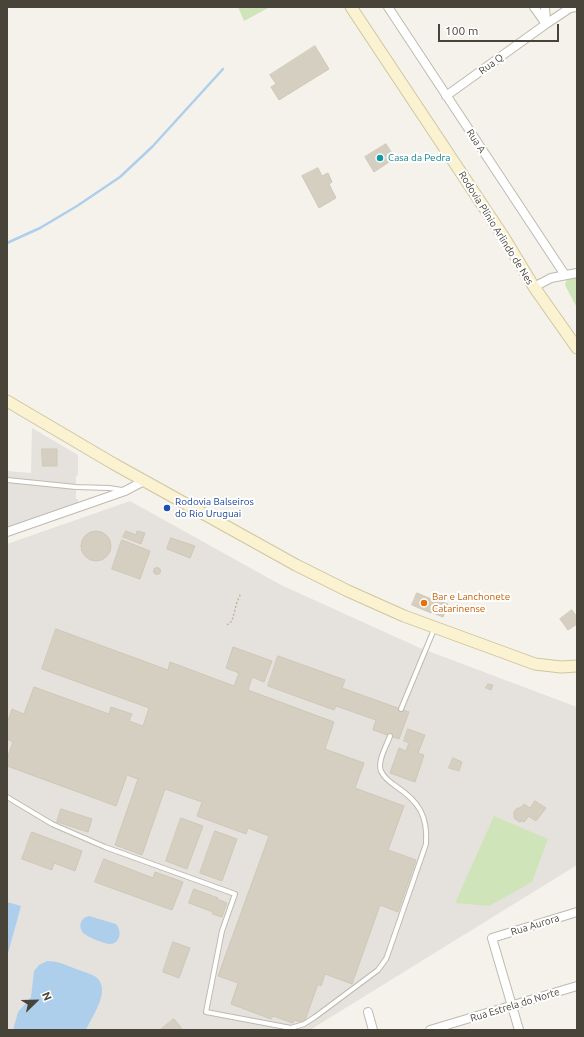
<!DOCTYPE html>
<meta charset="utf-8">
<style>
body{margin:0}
#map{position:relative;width:584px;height:1037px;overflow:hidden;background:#f5f2ec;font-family:Ubuntu,sans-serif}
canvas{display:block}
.frame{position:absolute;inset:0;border:8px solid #49443a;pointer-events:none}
.north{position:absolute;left:16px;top:981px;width:40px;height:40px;-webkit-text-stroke:3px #fff;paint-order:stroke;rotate:67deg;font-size:11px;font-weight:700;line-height:16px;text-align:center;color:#49443a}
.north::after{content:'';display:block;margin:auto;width:14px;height:18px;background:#49443a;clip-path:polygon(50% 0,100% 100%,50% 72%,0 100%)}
.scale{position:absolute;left:438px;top:24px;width:121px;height:18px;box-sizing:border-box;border:2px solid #49443a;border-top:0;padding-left:5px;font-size:12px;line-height:14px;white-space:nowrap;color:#49443a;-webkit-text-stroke:3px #fff;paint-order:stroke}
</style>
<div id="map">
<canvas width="584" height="1037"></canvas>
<div class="frame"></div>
<div class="north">N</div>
<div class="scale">100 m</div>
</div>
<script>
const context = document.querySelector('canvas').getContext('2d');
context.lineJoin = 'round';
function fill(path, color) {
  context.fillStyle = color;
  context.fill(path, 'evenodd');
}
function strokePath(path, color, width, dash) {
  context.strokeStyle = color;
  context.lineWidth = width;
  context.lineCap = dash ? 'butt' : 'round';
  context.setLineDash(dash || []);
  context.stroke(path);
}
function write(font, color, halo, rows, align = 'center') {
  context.font = font + ' Ubuntu,sans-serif';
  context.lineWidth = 4;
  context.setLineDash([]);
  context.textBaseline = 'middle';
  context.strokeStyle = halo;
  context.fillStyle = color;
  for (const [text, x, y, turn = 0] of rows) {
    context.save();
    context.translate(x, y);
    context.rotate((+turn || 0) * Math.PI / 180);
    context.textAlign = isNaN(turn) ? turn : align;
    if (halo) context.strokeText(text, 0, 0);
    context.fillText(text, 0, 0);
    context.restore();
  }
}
fill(new Path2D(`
 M32,428l46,27v20l-2,1v23h2v5l-71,23v-56l24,2z
 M130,501l151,84 139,63 157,59v158l-267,165h-303v-486z`), '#e5e2dd');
fill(new Path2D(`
 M238,7h32l-26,14z
 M577,275v33l-12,-23c1,-7 4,-9 12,-10z
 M494,816l54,23 -16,43 -43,24 -34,-3z`), '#cfe5b9');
fill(new Path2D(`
 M7,902l14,4 -14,51z
 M89,916l27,8c6,7 5,19 -6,20 -6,0 -22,-7 -27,-11 -5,-7 -3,-15 6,-17z
 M47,961c12,0 21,5 32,9 5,2 13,4 17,7 16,13 -4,39 -10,53h-73l5,-18 13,-15 3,-26 5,-6z`), '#aecfeb');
strokePath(new Path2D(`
 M7,243l33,-15 37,-22 43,-29 32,-30 71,-78`), '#aecfeb', 2.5);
const building = new Path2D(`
 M315,46l14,23 -50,31 -8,-13 5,-3 -6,-9z
 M386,144l9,14 -21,14 -9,-15z
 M318,168l4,8 6,-3 4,9 -3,2 7,14 -17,10 -17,-32z
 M42,449h15v17h-14z
 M126,531l10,4 1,-4 8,2 -4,11 -18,-7z
 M81 546a15 15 0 1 1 30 0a15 15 0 1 1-30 0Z
 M171,538l24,8 -5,12 -23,-9z
 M122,540l28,11 -10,28 -28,-10z
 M153.5 571a3.5 3.5 0 1 1 7 0a3.5 3.5 0 1 1-7 0Z
 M417,593l19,8 -5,12 -19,-8z
 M437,600l11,4 -5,13 -10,-4z
 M572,610l5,7v7l-9,6 -8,-11z
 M56,629l112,41 2,-8 64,24 5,-13 -13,-5 7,-21 39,14 -8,21 -12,-5 -4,13 86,32 -9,27 39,14 -9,25 49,18 -16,44 28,10 -18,52 -18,-7 -28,79 -27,-10 -4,12 -3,-2 -14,39 -10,-3 -1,3 -20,-7 -2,3 -40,-15 7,-21 -20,-7 51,-140 -21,-8 -2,6 -49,-18 5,-14 -37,-13 -23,66 -27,-10 23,-66 -11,-4 -11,31 -109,-40v-7l6,-17 -6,-3v-16l5,-14 12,5 10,-27 75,27 2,-7 21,7 -3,7 14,5 6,-18 -107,-39z
 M278,656l67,24 -3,8 67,24 -10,27 -26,-9 3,-10 -40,-14 -2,4 -66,-24z
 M488,684l5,1 -2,5 -5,-2z
 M408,729l17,6 -7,18 6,2 -9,27 -25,-9 9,-25 7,3 3,-8 -5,-2z
 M453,758l9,4 -3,9 -10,-3z
 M535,801l11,7 -10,13 -8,-5v1l-4,5 -2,-1 -3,1 -5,-4v-6l3,-4h3l4,-4 6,4z
 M61,809l31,10 -4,13 -31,-10z
 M181,818l22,8 -16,43 -21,-8z
 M215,831l22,8 -15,42 -22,-8z
 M32,832l50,19 -7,20 -21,-8 -2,7 -30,-11z
 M104,859l49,19 2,-6 28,10 -11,28 -77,-28z
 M194,889l24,9 -1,1 10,4 -5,14 -10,-3 1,-2 -24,-9z
 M173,942l17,6 -11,30 -16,-6z
 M174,1019l9,11h-23z`);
fill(building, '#d5cfc2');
strokePath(building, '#d0c7b6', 1);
const lane = new Path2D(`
 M7,480l69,7 33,1 13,2
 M401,709l34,-82
 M7,797l45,27 53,23 130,47 -13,37 -16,81 85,16 13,-4 11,-7 63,-47 8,-11 4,-11 36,-104c2,-28 -7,-42 -29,-57 -6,-4 -13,-9 -16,-16 -4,-10 6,-26 9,-35`);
const street = new Path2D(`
 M388,7l177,268
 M534,7l12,17
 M545,7l1,16
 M446,96l100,-72 24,-16 7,-1
 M534,287l17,-9 26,-5
 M7,532l118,-41 19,-10
 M368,1012l5,18
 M430,1030l147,-44
 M519,1030l-27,-92 85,-26`);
const secondary = new Path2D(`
 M351,7l154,232 29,48 43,61
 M7,401l107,63 182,101 52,26 56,25 131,48 26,3 16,-1`);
strokePath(lane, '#bfbaaf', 6);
strokePath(street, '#bfbaaf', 10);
strokePath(secondary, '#d0c69f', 13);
strokePath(new Path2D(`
 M227,625l5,-4 5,-19 4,-9`), '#c0b7a1', 1.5, [2, 2]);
strokePath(lane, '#fff', 4);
strokePath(street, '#fff', 8);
strokePath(secondary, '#faf2d0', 11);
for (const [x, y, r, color] of [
 [380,158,4,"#0f9aa8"],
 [167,508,4,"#1a4fb4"],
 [424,603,4,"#e8710a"]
]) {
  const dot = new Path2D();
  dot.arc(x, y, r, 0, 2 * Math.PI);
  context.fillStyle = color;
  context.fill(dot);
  strokePath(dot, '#fff', 1.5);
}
write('10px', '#49443a', '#fff', [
 ["Rua Q",491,64,-36],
 ["Rua A",476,141,57],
 ["Rodovia Plínio Arlindo de Nes",496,228,58],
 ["Rua Aurora",535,925,-17],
 ["Rua Estrela do Norte",515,1005,-17]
]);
write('10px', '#0d838f', '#fff', [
 ["Casa da Pedra",388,158]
], 'left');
write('10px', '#164399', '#fff', [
 ["Rodovia Balseiros",175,502],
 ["do Rio Uruguai",175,514]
], 'left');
write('10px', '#c56008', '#fff', [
 ["Bar e Lanchonete",432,597],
 ["Catarinense",432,609]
], 'left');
</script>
